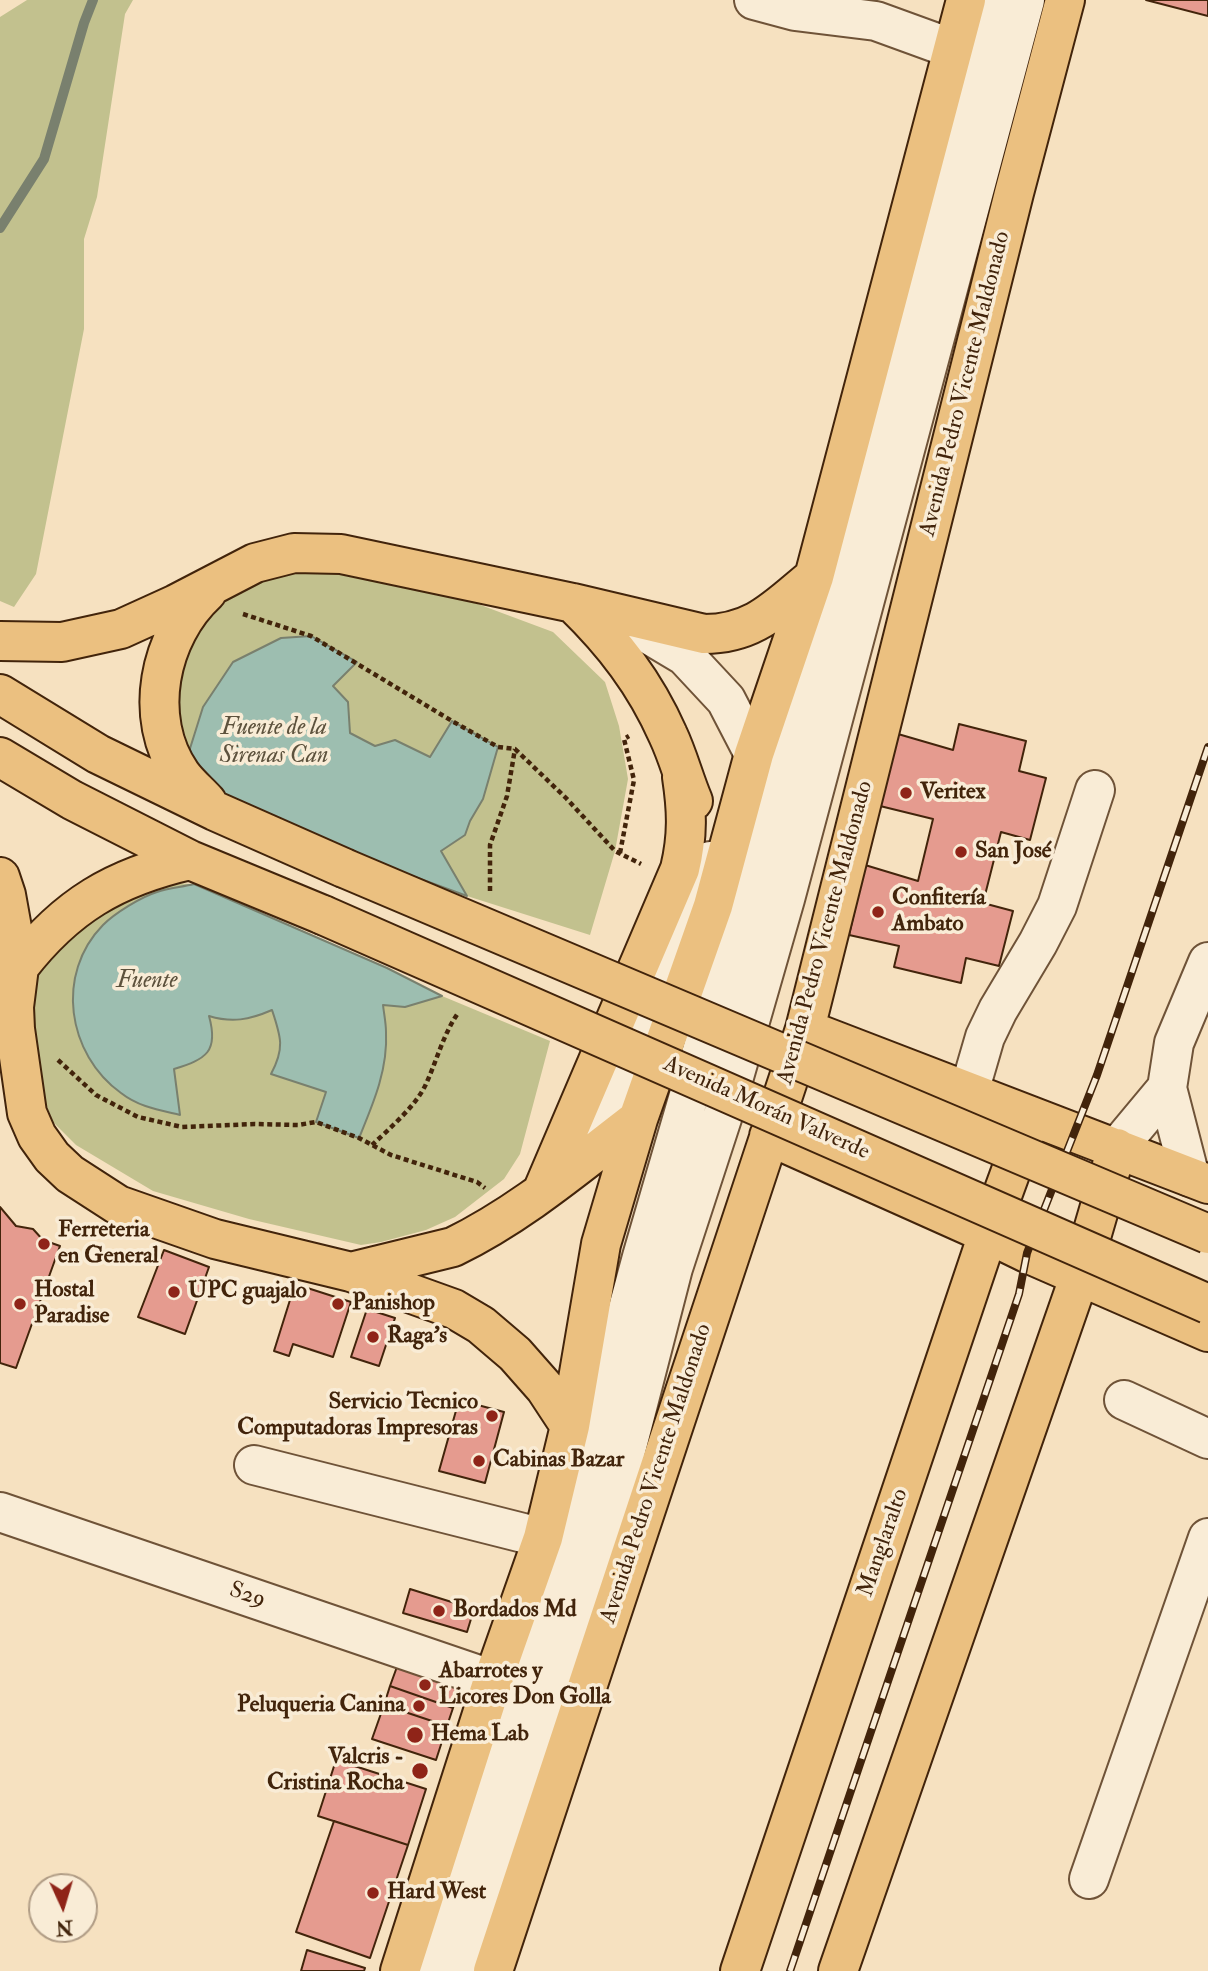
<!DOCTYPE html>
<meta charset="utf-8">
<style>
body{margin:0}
#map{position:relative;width:1208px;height:1971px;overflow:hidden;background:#f6e1c0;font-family:"IM FELL Double Pica",serif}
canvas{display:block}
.north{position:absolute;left:28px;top:1873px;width:70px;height:70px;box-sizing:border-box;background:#f9ecd6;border:2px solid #b09c85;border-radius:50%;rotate:176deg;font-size:19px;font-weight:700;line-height:28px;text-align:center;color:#42240b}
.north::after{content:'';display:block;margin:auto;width:24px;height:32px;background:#8f2418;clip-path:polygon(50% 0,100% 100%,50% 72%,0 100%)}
</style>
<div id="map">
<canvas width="1208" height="1971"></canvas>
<div class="north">N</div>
</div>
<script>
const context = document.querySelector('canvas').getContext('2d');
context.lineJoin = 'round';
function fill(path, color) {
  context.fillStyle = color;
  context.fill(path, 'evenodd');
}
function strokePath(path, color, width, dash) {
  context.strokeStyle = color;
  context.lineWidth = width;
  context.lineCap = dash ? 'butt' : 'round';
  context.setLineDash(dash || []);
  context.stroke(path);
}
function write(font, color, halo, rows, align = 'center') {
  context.font = font + ' "IM FELL Double Pica",serif';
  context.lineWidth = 7;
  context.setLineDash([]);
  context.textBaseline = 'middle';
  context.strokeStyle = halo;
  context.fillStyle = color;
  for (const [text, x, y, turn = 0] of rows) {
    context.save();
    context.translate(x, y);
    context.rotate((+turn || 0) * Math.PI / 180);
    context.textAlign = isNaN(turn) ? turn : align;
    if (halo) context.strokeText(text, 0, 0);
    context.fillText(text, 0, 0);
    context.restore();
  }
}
fill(new Path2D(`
 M27,0h106l-8,14 -28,183 -13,42v90l-48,245 -22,33 -14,-6v-584z
 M294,553l157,41 102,38 52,50 14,44 9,53 -13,72 -25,84 -123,-39 -232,-85 -53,-37 -16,-115 17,-41z
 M145,882l49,2 193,84 55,28 108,45 -30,113 -16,25 -49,38 -29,13 -45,12 -20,3 -112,-26 -96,-28 -77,-46 -23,-23 -16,-41 -18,-114z`), '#c2c18e');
const water = new Path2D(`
 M311,636l46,26 -24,24 15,16 2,31 25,13 20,-6 35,17 22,-36 46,26 -15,52 -13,22 -5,14 -24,16 26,45 -232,-85 -53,-37 21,-67 30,-45 48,-24z
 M194,884l193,84 55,28 -37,11 -22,-2c1,9 3,18 3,27 2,38 -13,72 -27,106l-43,-16 10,-30 -55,-18c14,-26 10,-37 1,-64 -23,10 -40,13 -63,6 10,36 -3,43 -35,53l6,46c-21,-5 -41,-8 -59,-22 -54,-39 -66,-119 -18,-168 12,-12 38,-28 54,-33 11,-4 25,-5 37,-8z`);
fill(water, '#9dbeb0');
strokePath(water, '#79806e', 2);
strokePath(new Path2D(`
 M0,228l44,-69 40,-136 9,-23`), '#79806e', 10);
const building = new Path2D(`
 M1146,0h62v16z
 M959,724l67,17 -7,30 27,7 -16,62 -29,-8 -18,71 30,8 -14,55 -33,-8 -5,25 -67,-16 5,-21 -50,-11 16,-70 53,16 15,-62 -53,-13 18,-72 55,16z
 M0,1207l16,19 17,3 10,11 17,6 -44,122 -16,-5z
 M164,1250l45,17 -24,67 -47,-17z
 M295,1284l56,18 -18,55 -40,-13 -4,12 -15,-5z
 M367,1309l28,9 -16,48 -28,-9z
 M459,1400l45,12 -19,71 -46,-12z
 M410,1589l64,20 -7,23 -64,-19z
 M398,1664l63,21 -8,23 -63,-22z
 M390,1686l63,22 -6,18 -63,-21z
 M384,1705l63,21 -11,34 -64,-21z
 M336,1760l90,29 -18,56 -90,-29z
 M334,1821l74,24 -38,113 -74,-26z
 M307,1950l58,18 -1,3h-63z`);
fill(building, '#e59b8f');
strokePath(building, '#42240b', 2);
const minor = new Path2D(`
 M754,0l41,11 81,10 77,28
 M619,620l14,5 52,31 41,44 28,54 7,26
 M969,1092l16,-55 13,-27 40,-67 19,-37 38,-116
 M1117,1148l50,-60
 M594,1153l116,-292
 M1190,1177l-23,-89 7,-45 34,-81
 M1124,1400l84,39
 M254,1465l289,73
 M0,1512l493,168
 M1089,1879l119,-341
 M429,1971l151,-485 62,-229 128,-440 221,-817
 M462,1971l70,-228 83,-250 58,-225 50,-153 62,-216 240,-899`);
const major = new Path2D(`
 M207,592c-48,44 -65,126 -26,182 7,10 18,19 26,28
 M573,603c41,40 72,80 95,132 10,21 16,45 25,66
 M0,641l62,1 59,-13 55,-25 79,-41 39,-10 47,1 232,49 131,31c51,0 73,-27 110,-57
 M0,694l98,60 117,57 129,57
 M0,757l72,43 118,60 133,55
 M0,877l6,18 13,72 -5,40 1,22 12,84 10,23 15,21 18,17 48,31 97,34 136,33 103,37 27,16 34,29 30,34 25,38
 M19,967c47,-61 96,-90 171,-107
 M805,1029l403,155
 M769,1136l219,98 39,19 181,79
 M542,1192l138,-323c8,-33 7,-59 2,-92
 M351,1272l102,-25c68,-33 126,-83 185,-128
 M400,1971l93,-291 50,-142 27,-112 31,-182 37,-125 75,-213 41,-152 60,-177 152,-577
 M493,1971l312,-942 209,-836 51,-193
 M740,1971l248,-737 43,-118
 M838,1971l242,-696 37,-127`);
strokePath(minor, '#6f5338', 42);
strokePath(major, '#42240b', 42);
strokePath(new Path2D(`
 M243,614l68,22 141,85 46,26 17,2 51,49 49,53 26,13
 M620,853l14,-73 -10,-41 5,-3
 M490,891v-46l17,-49 8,-47
 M58,1060l38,35 42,22 44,10 73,-3 43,1 18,-3 43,16 32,17 86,27 8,6
 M372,1145c17,-16 44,-39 54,-61 11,-24 17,-49 32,-71`), '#42240b', 4.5, [5, 3.5]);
strokePath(minor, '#f9ecd6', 38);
strokePath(major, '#ebc080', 38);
const rail = new Path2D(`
 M790,1971l229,-677 8,-41 70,-178 111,-328`);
strokePath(rail, '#42240b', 8);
strokePath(rail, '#f9ecd6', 5, [16]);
const majorBridge = new Path2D(`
 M344,868l864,366
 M323,915l885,389`);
strokePath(majorBridge, '#42240b', 42, []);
strokePath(majorBridge, '#ebc080', 38);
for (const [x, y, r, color] of [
 [906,793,7,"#8f2418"],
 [961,852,7,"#8f2418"],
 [878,912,7,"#8f2418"],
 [44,1244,7,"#8f2418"],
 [174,1292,7,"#8f2418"],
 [20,1304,7,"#8f2418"],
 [338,1304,7,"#8f2418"],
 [373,1337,7,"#8f2418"],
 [492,1416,7,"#8f2418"],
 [479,1461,7,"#8f2418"],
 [439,1611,7,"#8f2418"],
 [425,1685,7,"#8f2418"],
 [419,1706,7,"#8f2418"],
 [415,1735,9,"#8f2418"],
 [420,1771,9,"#8f2418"],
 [373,1893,7,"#8f2418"]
]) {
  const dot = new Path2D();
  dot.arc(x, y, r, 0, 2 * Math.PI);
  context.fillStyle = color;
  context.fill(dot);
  strokePath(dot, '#f9ecd6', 2.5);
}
write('23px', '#42240b', '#f9ecd6', [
 ["Avenida Pedro Vicente Maldonado",966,384,-76],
 ["Avenida Pedro Vicente Maldonado",826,933,-75],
 ["Avenida Morán Valverde",766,1109,24],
 ["Avenida Pedro Vicente Maldonado",657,1474,-72],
 ["Manglaralto",884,1543,-71],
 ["S29",247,1596,19]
]);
write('bold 23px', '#42240b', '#f9ecd6', [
 ["Veritex",920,793],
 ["San José",975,852],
 ["Confitería",892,899],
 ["Ambato",892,925],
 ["Ferreteria",58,1231],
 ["en General",58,1257],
 ["Hostal",34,1291],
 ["Paradise",34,1317],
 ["UPC guajalo",188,1292],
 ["Panishop",352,1304],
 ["Raga's",387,1337],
 ["Servicio Tecnico",478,1403,"right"],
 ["Computadoras Impresoras",478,1429,"right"],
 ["Cabinas Bazar",493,1461],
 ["Bordados Md",453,1611],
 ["Abarrotes y",439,1672],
 ["Licores Don Golla",439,1698],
 ["Peluqueria Canina",405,1706,"right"],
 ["Hema Lab",431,1735],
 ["Valcris -",404,1758,"right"],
 ["Cristina Rocha",404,1784,"right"],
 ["Hard West",387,1893]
], 'left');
write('italic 24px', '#5d523d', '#f9ecd6', [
 ["Fuente de la",274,729],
 ["Sirenas Can",274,757],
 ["Fuente",147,982]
]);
</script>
